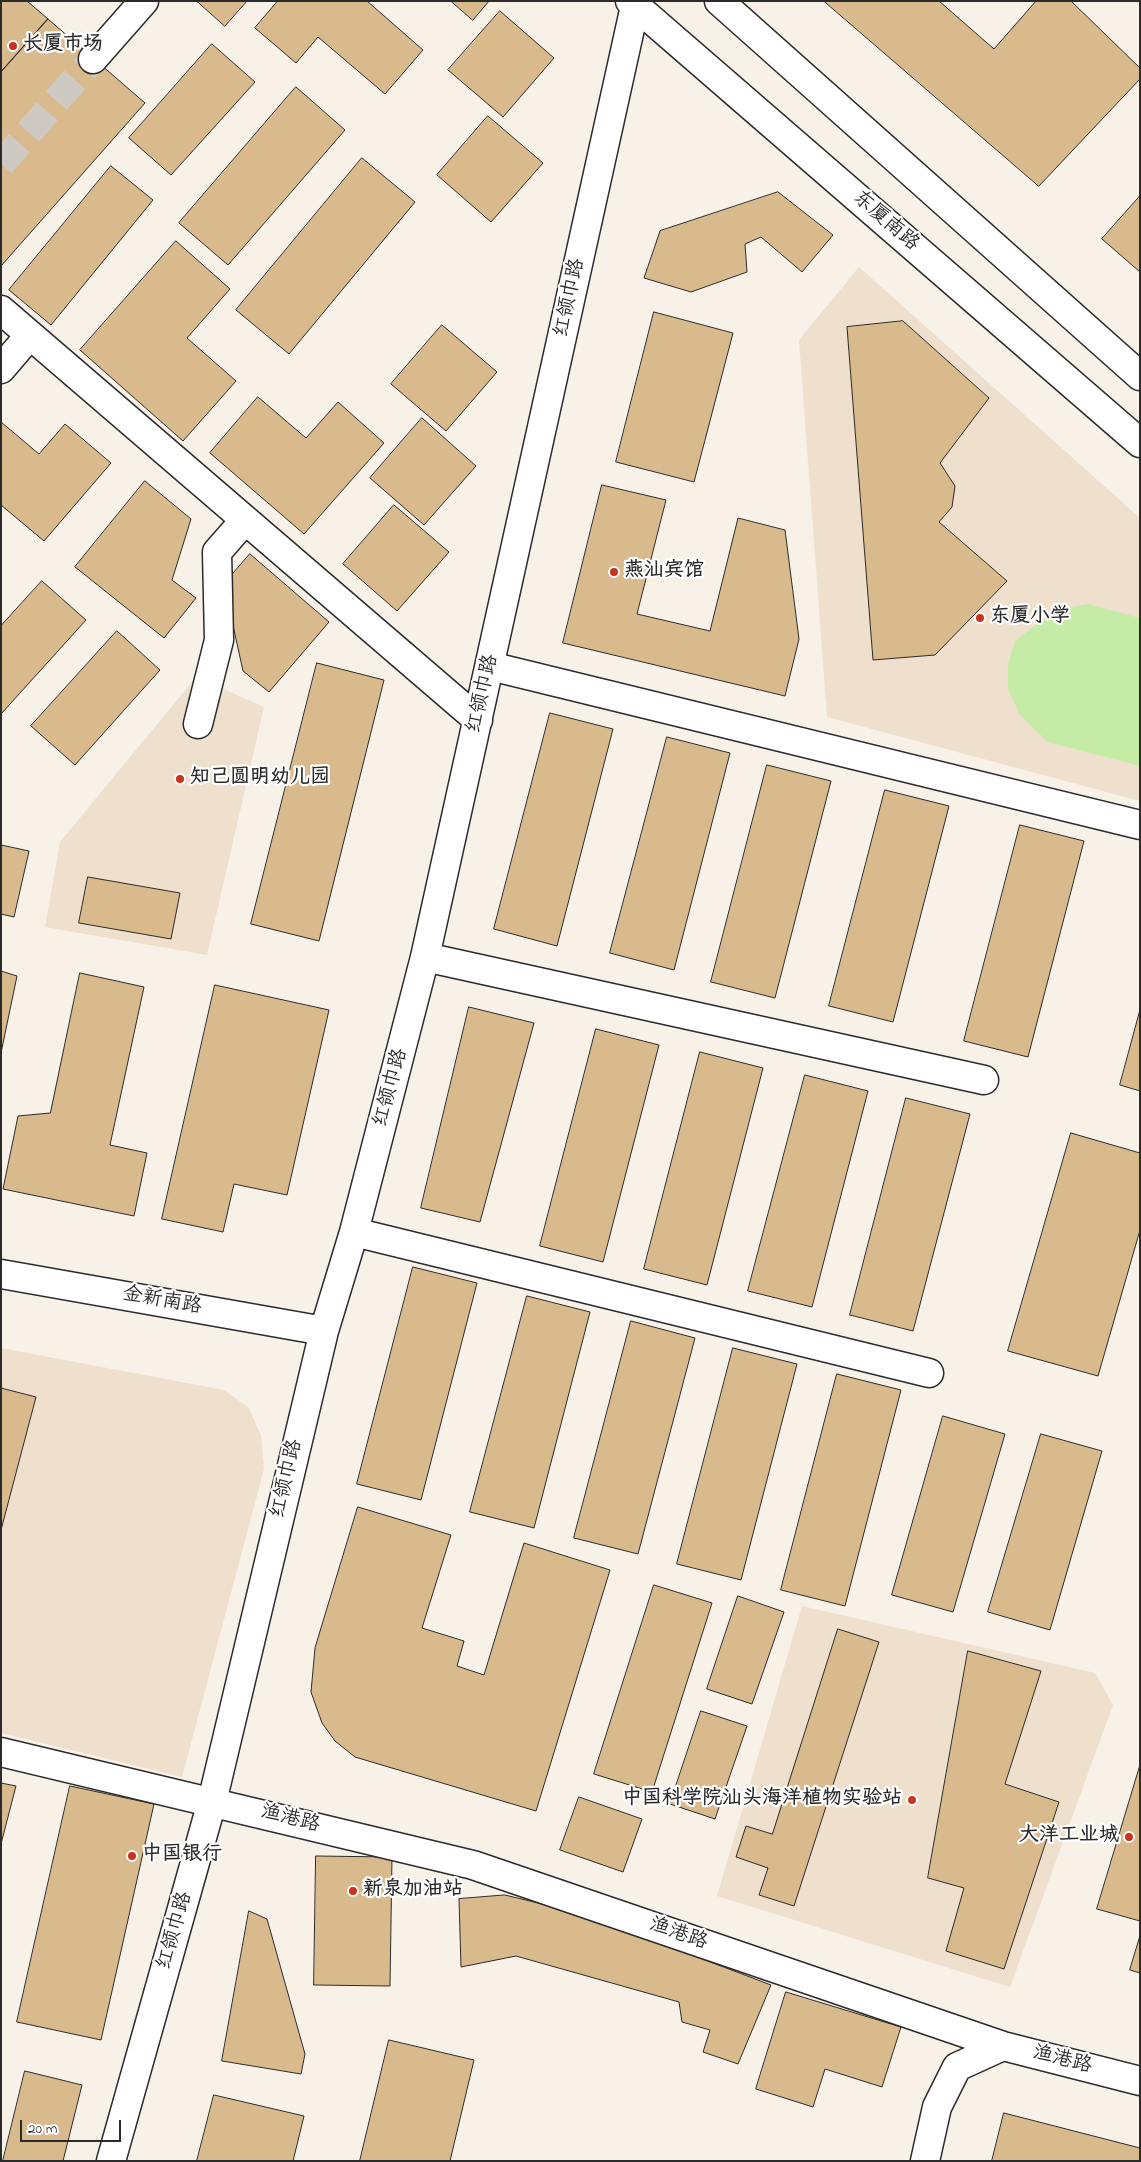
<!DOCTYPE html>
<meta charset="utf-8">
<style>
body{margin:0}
#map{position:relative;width:1141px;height:2162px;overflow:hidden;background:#f7f1e8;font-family:"Indie Flower",sans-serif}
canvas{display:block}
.frame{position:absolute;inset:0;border:2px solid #2b2b2b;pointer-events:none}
.scale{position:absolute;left:20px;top:2120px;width:101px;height:22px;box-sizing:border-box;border:2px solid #2b2b2b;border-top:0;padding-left:6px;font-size:15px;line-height:18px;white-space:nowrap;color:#2b2b2b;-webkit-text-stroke:4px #fff;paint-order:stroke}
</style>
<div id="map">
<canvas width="1141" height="2162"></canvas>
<div class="frame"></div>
<div class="scale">20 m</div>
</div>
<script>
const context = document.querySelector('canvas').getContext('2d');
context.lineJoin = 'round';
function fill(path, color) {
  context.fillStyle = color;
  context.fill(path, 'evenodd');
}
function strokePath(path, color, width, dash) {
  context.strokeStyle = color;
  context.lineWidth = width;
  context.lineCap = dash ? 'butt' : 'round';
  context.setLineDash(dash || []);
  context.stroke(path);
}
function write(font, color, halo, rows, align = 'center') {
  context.font = font + ' "Indie Flower","LXGW WenKai TC",sans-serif';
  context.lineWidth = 4.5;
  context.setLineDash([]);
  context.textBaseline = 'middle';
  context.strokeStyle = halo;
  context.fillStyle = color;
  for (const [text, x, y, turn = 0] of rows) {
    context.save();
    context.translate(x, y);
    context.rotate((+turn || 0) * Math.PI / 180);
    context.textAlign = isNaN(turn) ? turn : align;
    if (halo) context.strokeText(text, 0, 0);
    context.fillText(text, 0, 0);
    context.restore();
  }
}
fill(new Path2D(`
 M859,267l281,251v283l-313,-84 -28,-377z
 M196,677l68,30 -57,248 -162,-28 15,-85z
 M1,1348l223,42 25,18 12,28 3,33 -82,308 -181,-44z
 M802,1606l293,67 18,32 -103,282 -293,-91z`), '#eee0cd');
fill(new Path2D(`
 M1088,604l52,14v148l-92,-24 -28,-27 -12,-26v-25l7,-23 23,-18 23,-14z`), '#c5eca6');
const building = new Path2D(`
 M1,1h26l21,18 -47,53z
 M197,1h50l-22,25z
 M278,1h89l56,49 -38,44 -67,-57 -22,26 -41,-35z
 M451,1h38l-16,19z
 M824,1h115l55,48 42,-48h35l69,67v11l-101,107z
 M500,11l54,47 -51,59 -55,-47z
 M48,19l97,84 -144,163v-194z
 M212,44l43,38 -84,93 -42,-37z
 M296,87l49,43 -117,135 -49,-42z
 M488,116l55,47 -52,59 -54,-47z
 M362,158l53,44 -126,152 -53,-44z
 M111,166l42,34 -102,125 -42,-35z
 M778,192l55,43 -31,37 -41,-35 -16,7 2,28 -56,20 -47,-14 16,-47z
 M1140,196v76l-38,-33z
 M176,241l54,48 -43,49 49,43 -53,60 -103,-91z
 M654,312l79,21 -39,149 -78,-20z
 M903,321l86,77 -49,65 15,23 -3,21 -13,15 68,59 -72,74 -62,5 -26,-333z
 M442,325l55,47 -51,59 -55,-47z
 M258,397l48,41 32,-36 46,41 -80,91 -94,-81z
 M422,418l54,48 -52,59 -54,-47z
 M1,422l38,32 26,-30 46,39 -67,78 -43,-36z
 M145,481l46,38 -19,61 24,18 -32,40 -89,-71z
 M602,485l64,15 -29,114 73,17 28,-113 47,12 14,109 -14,57 -222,-53z
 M394,505l55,47 -52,59 -54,-47z
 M250,554l79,68 -60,70 -26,-21 -19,-87z
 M42,581l44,39 -85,94v-88z
 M117,631l43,39 -85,95 -44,-39z
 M317,663l67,17 -65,261 -68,-17z
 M550,713l63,16 -56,217 -63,-17z
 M667,737l63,16 -56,217 -64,-17z
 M767,765l64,16 -56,217 -64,-16z
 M885,790l64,16 -56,216 -64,-16z
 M1020,825l64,16 -56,216 -64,-16z
 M1,845l28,6 -15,66 -13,-3z
 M88,877l92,16 -9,46 -92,-16z
 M1,971l16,5 -16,77z
 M80,973l64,14 -34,158 37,8 -13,63 -131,-27 15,-73 32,-3z
 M215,985l114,25 -42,185 -53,-11 -11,48 -61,-13z
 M469,1007l65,16 -54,199 -59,-14z
 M1140,1010v81l-20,-6z
 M596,1029l63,16 -56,217 -63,-16z
 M700,1052l63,16 -56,217 -63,-16z
 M805,1075l63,16 -56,216 -64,-16z
 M906,1098l64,16 -57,217 -63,-16z
 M1071,1133l69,20v77l-42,146 -90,-25z
 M413,1267l64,16 -56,217 -64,-16z
 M527,1296l63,16 -56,216 -64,-16z
 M631,1321l64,17 -57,216 -64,-16z
 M733,1348l64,16 -56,216 -64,-16z
 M837,1374l64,16 -56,216 -64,-16z
 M1,1388l35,9 -35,133z
 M943,1416l62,18 -52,178 -61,-17z
 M1041,1434l61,17 -52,179 -62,-18z
 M358,1507l93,28 -29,93 42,13 -7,25 27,9 40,-132 86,27 -74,241 -181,-54 -20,-16 -13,-18 -11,-31 4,-44z
 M654,1585l58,18 -60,189 -58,-18z
 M738,1596l46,16 -32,92 -45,-15z
 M838,1629l41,13 -85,264 -35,-11 9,-27 -32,-11 10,-31 26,8z
 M968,1651l73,20 -36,113 54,18 -55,167 -58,-18 18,-63 -36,-10z
 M701,1711l46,15 -32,93 -45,-15z
 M1140,1765v156l-43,-12z
 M1,1783l15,3 -15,58z
 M70,1786l84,18 -53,236 -84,-18z
 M579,1797l63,22 -19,53 -63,-22z
 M316,1856l76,1 -2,129 -76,-1z
 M505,1895l79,19 187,71 -33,79 -35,-12 7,-22 -28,-8 -3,-20 -163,-46 -55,11 -2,-68z
 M249,1911l18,8 38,135 -4,20 -79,-13z
 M1140,1936v37l-10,-3z
 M786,1992l115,35 -19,60 -57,-18 -12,38 -57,-18z
 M389,2040l85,20 -24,101h-90z
 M25,2071l57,14 -19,76h-60z
 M214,2095l90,21 -11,45h-96z
 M1004,2113l136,35v13h-148z`);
fill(building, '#d9ba8d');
strokePath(building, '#2b2b2b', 1);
strokePath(new Path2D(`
 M1,164l92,-105`), '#cec9c2', 28, [28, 14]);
const minor = new Path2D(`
 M630,1l510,442
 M719,1l421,375
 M93,59l51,-58
 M1,310l477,410
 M1,369l29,-34
 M490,666l650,159
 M198,724l21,-84 -2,-88 28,-32
 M425,957l559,123
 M354,1232l575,141
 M1,1274l323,57
 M1,1752l472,113 530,181 137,35
 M111,2161l101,-359 112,-471 30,-99 71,-275 210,-951
 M925,2161l12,-54 20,-40 46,-21`);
strokePath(minor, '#2b2b2b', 31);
strokePath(minor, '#fff', 28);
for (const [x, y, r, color] of [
 [13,46,5,"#c8321e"],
 [614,572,5,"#c8321e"],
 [980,618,5,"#c8321e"],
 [180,779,5,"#c8321e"],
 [912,1800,5,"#c8321e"],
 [1129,1837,5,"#c8321e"],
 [132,1856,5,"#c8321e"],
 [353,1891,5,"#c8321e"]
]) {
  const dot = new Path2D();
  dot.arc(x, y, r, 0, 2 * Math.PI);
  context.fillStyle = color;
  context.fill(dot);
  strokePath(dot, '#fff', 2);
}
write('bold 20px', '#2b2b2b', '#fff', [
 ["长厦市场",23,46],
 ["燕汕宾馆",624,572],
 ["东厦小学",990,618],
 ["知己圆明幼儿园",190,779],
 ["中国科学院汕头海洋植物实验站",902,1800,"right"],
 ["大洋工业城",1119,1837,"right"],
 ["中国银行",142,1856],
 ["新泉加油站",363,1891]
], 'left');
write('20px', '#2b2b2b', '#fff', [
 ["东厦南路",885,222,41],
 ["红领巾路",571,298,-78],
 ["红领巾路",484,694,-77],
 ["红领巾路",392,1088,-75],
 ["金新南路",162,1302,10],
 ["红领巾路",288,1479,-77],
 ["渔港路",290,1820,14],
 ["红领巾路",176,1931,-74],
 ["渔港路",678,1935,19],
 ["渔港路",1062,2061,14]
]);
</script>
